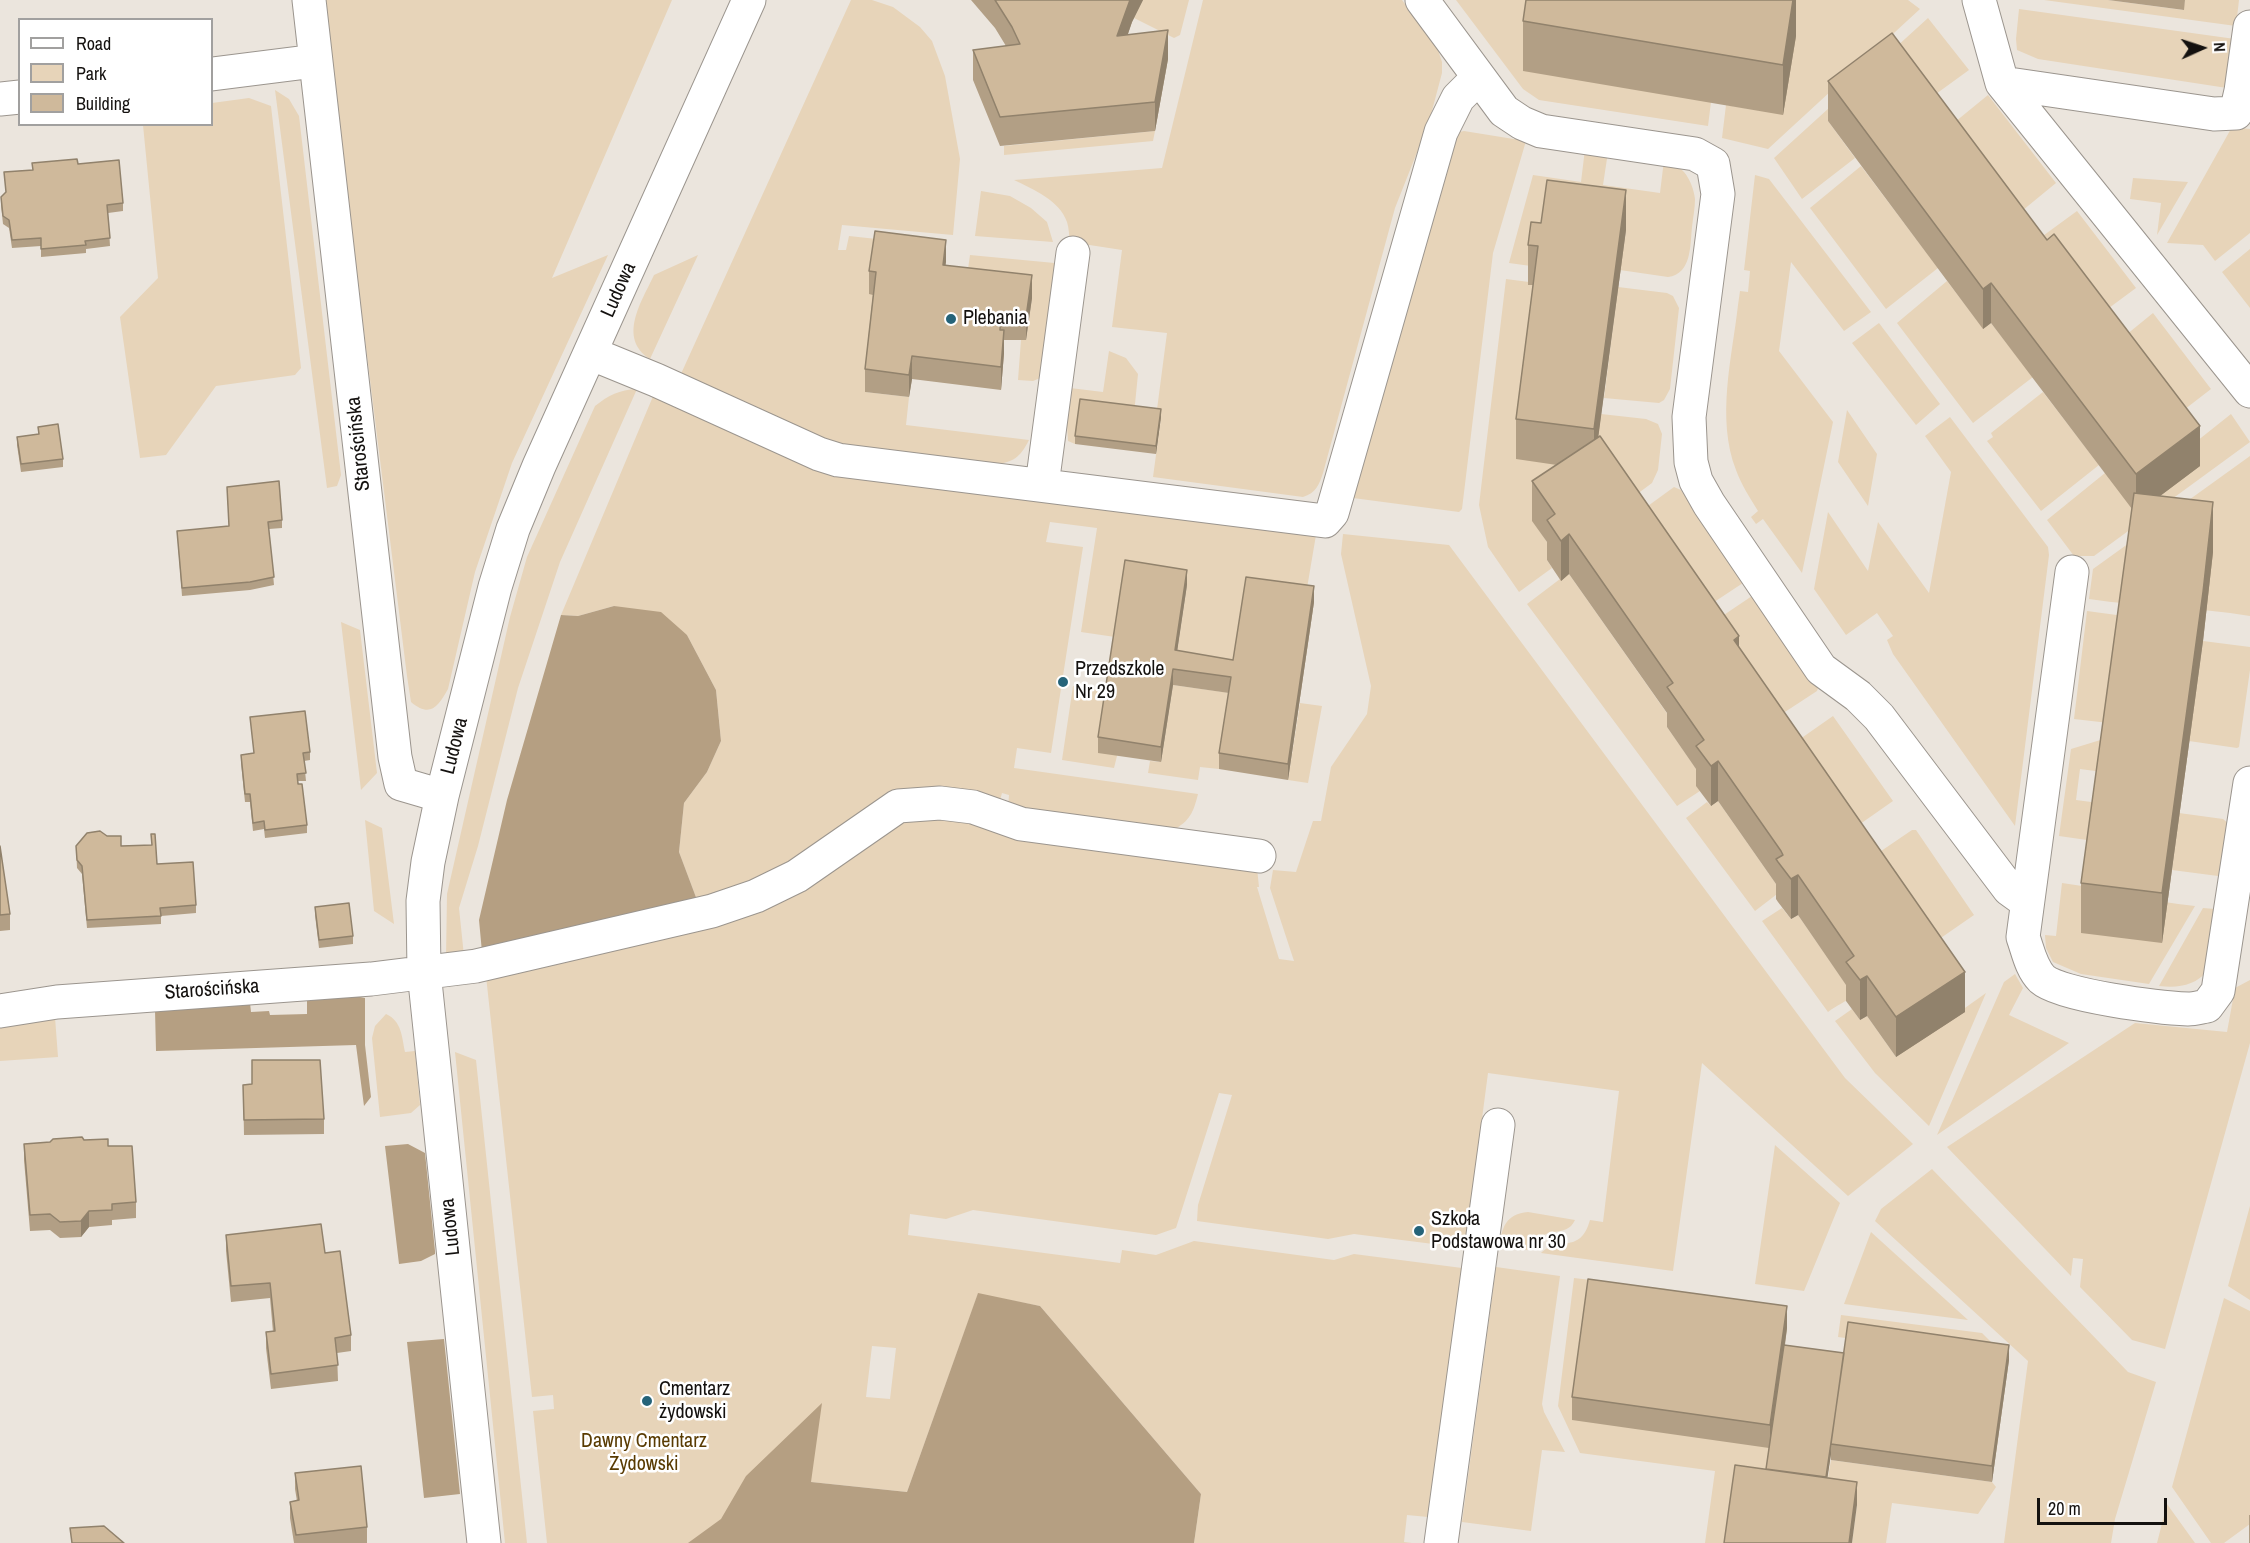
<!DOCTYPE html>
<meta charset="utf-8">
<style>
body{margin:0}
#map{position:relative;width:2250px;height:1543px;overflow:hidden;background:#ebe5dd;font-family:"Archivo Narrow",sans-serif}
canvas{display:block}
.legend{position:absolute;left:18px;top:18px;width:195px;height:108px;box-sizing:border-box;background:#fff;border:2px solid #a1a09f;margin:0;padding:8px 10px;list-style:none;font-size:18px;color:#14110f}
.legend li{display:flex;align-items:center;gap:12px;height:30px}
.legend b{width:30px;border:2px solid #a1a09f}
.north{position:absolute;left:2172px;top:18px;width:60px;height:60px;-webkit-text-stroke:4px #fff;paint-order:stroke;rotate:87deg;font-size:16px;font-weight:700;line-height:24px;text-align:center;color:#14110f}
.north::after{content:'';display:block;margin:auto;width:21px;height:27px;background:#14110f;clip-path:polygon(50% 0,100% 100%,50% 72%,0 100%)}
.scale{position:absolute;left:2037px;top:1498px;width:130px;height:27px;box-sizing:border-box;border:3px solid #14110f;border-top:0;padding-left:8px;font-size:18px;line-height:21px;white-space:nowrap;color:#14110f;-webkit-text-stroke:4px #fff;paint-order:stroke}
</style>
<div id="map">
<canvas width="2250" height="1543"></canvas>
<ul class="legend">
<li><b style="height:8px;background:#fff"></b>Road</li>
<li><b style="height:16px;background:#e7d4b9"></b>Park</li>
<li><b style="height:16px;background:#cfb99b"></b>Building</li>
</ul>
<div class="north">N</div>
<div class="scale">20 m</div>
</div>
<script>
const context = document.querySelector('canvas').getContext('2d');
context.lineJoin = 'round';
function fill(path, color) {
  context.fillStyle = color;
  context.fill(path, 'evenodd');
}
function strokePath(path, color, width, dash) {
  context.strokeStyle = color;
  context.lineWidth = width;
  context.lineCap = dash ? 'butt' : 'round';
  context.setLineDash(dash || []);
  context.stroke(path);
}
function write(font, color, halo, rows, align = 'center') {
  context.font = font + ' "Archivo Narrow",sans-serif';
  context.lineWidth = 5;
  context.setLineDash([]);
  context.textBaseline = 'middle';
  context.strokeStyle = halo;
  context.fillStyle = color;
  for (const [text, x, y, turn = 0] of rows) {
    context.save();
    context.translate(x, y);
    context.rotate((+turn || 0) * Math.PI / 180);
    context.textAlign = isNaN(turn) ? turn : align;
    if (halo) context.strokeText(text, 0, 0);
    context.fillText(text, 0, 0);
    context.restore();
  }
}
fill(new Path2D(`
 M326,0h346l-120,278 56,-23 -96,208 -37,109 -27,117c-10,18 -18,29 -37,13l-4,-26 -66,-529z
 M851,0h21l21,7 27,20 12,14 13,35 15,83 -7,76 -111,-10 -4,25h8l3,-14 92,10 -65,49 -11,97 44,5 -3,28 123,15c-9,18 -16,22 -35,25l-161,-19 -153,-70z
 M1143,0h46l-9,35 -6,3 -40,-20z
 M1203,0h199l35,47 5,15v11l-13,49 -34,86 -72,265c-4,12 -7,20 -20,24l-150,-20 8,-59 -5,-1 11,-84 -55,-6 10,-77 -52,-8c-1,-6 -1,-14 -3,-20 -7,-21 -34,-33 -53,-42l148,-12z
 M1456,0h77l178,102 -3,24 -169,-26 -16,-11z
 M1755,0h153l12,9 -152,140 -46,-11 4,-33 57,9z
 M2044,0h64l75,10 2,-10h54l-3,26z
 M2019,9l216,30 -8,49 -189,-29 -21,-9 -1,-11z
 M1928,18l41,52 -51,37 -90,14 27,37 -53,41 -28,-41z
 M275,90l14,9 10,17 42,359 -4,11 -10,2z
 M1988,95l68,88 -50,41 -67,-89z
 M249,98l22,8 30,262 -6,7 -79,11 -50,69 -26,3 -20,-141 38,-39 -15,-153 69,-1v-21z
 M2232,127l18,2v104l-35,28 -12,-16 -36,-2z
 M1155,131l-2,10 -149,14v-9z
 M1464,131l62,10 -33,112 -31,256 -3,3 -106,-14 99,-358 7,-8z
 M1585,149l23,3 -5,33 57,8 4,-33c7,4 15,6 20,12 6,7 10,18 11,27 0,9 -2,19 -3,28 -2,18 0,47 -24,50l-48,-7 6,-39 -95,35 -22,-3 24,-88 48,7z
 M1861,166l77,102 -52,41 -76,-101z
 M1755,175l14,4 102,133 -27,19 -53,-69 -12,89 54,71 -31,151 -39,-54 -7,5 -5,-7 7,-6c-8,-13 -17,-27 -22,-41 -20,-52 -4,-112 2,-165l2,-14 8,1 2,-21 -6,-1z
 M2133,178l55,4 -31,53 4,-32 -31,-4z
 M981,191l29,5 21,12 16,14 6,20 -78,-6z
 M2077,211l59,77 -46,34 -65,-73z
 M2250,249v59l-28,-36z
 M698,255l-48,104c-33,-21 -8,-58 4,-84z
 M970,255l95,9 -15,110 -17,7 -15,-1 3,-40h5l6,-42 -67,-8z
 M1506,279l23,3 9,4 63,128 45,5 12,5 4,10 -4,36 -6,13 -31,23 -88,15 22,33 -8,6 5,8 -33,24 -31,-45 -9,-42z
 M1947,281l36,47 8,-5 42,54 -60,46 -76,-100z
 M1618,287l49,6 6,3 6,12 -9,81 -6,11 -5,3 -55,-5z
 M2153,313l58,76 -44,34 -57,-75z
 M1879,323l61,81 -24,21 -64,-82z
 M1109,351l17,7 12,16 -4,40 -54,-7 -5,37 -7,-3 -2,-30 4,-23 33,4z
 M637,389l-77,173 -42,126 -40,158 -19,62 5,48 -18,2 1,-64 63,-277 17,-60 68,-151c14,-11 24,-16 42,-17z
 M2043,392l56,73 -58,46 -54,-70 6,-4 -2,-4z
 M654,394l130,60 532,81 -11,65 -72,76 -58,-10 12,-81 -72,52 -34,-5 16,-104 -47,-6 -4,20 37,5 -32,206 -34,-5 -3,20 184,26c-4,16 -7,25 -21,34l-169,-20 1,-13 -7,-2 -3,11 -29,-12 -29,-6 -46,6 -99,70 -35,15 -64,23 -18,-48 5,-49 23,-31 14,-31 -5,-51 -29,-55 -73,-29 -36,10 -17,-1z
 M1847,410l30,44 -9,52 -30,-44z
 M2231,414l19,28 -156,114h-20l-27,-36 58,-47 82,-24z
 M1950,417l98,130 1,8 -34,271 -122,-172 -6,-14 6,-4 -16,-23 -31,22 -32,-46 14,-77 40,59 10,-49 51,71 22,-121 -26,-36z
 M2250,456v160c-53,-9 -107,-9 -161,-17l4,-30z
 M1674,487l7,3 62,93 -47,31 -66,-95z
 M1343,534l106,11 396,533 68,66 -65,52 -146,-133 -29,208 -132,-18c19,-18 39,2 49,-33l13,2 16,-131 -131,-18 -23,175 -111,-14 -26,5 -131,-18 1,-16 34,-110 -13,-2 -43,135 -20,7 -183,-25 -27,9 -36,-5 -2,21 212,28 2,-13 34,5 38,-14 140,19 20,-6 108,14 -34,249 -21,-2 -3,27 8,1h-218l7,-49 -161,-188 -62,-12 -71,198 -96,-10 -71,61h-193l-14,-132 21,-2 -1,-14 -21,2 -46,-421 226,-54 195,-110 350,56 2,19h-2l22,72 15,2 -24,-73 3,-18 23,2 17,-51h8l10,-54 36,-53 4,-28 -30,-132zM872,1346l24,2 -6,51 -24,-2z
 M1569,574l104,148 -6,5 37,53 -7,6 3,5 -23,15 -150,-202 33,-25z
 M1752,596l3,1 63,91 -1,3 -52,34 -59,-98z
 M2087,611l37,5 -15,107 -35,-4z
 M341,622l19,8 17,143 -16,17z
 M2203,641l47,6v23l-11,77 -2,1 -48,-7z
 M1173,685l58,8 -12,76 -19,-2 -2,13 -50,-7 2,-12 11,1z
 M1073,686l34,4 10,66 -3,12 -52,-8z
 M1300,703l22,3 -14,77 -20,-3z
 M1833,716l60,85 -50,35 -60,-85z
 M2107,738l-4,34 -23,-3 -4,31 23,3 -5,38 -35,-5 12,-87z
 M1718,801l63,90 -26,20 -69,-93 21,-16 4,4z
 M2179,813l44,6 6,5 -7,51 -4,1 -46,-6z
 M365,820l17,8 12,96 -20,-13z
 M1912,830h4l58,85 -52,36 -60,-87z
 M2062,883c45,6 88,19 133,23l-46,78 -68,-10 -28,-12 -7,-14 -1,-13 11,1z
 M1782,908l9,11 7,-4 56,81c-9,6 -17,9 -26,16l-66,-91z
 M2203,908l12,1 -7,61c-13,16 -29,18 -49,16z
 M2015,974l8,14 -14,27 60,28 -132,92 67,-153z
 M2250,980v63l-85,306 -33,-9 -52,-53 3,-28 -10,-1 -2,18 -124,-129 188,-124 92,9 8,-44z
 M1986,993l-57,133 -54,-53 -40,-52 17,-12 8,11 7,-4 29,41z
 M386,1014c16,7 16,24 19,38l10,-1 5,54 -9,8 -31,4 -8,-79 3,-12z
 M55,1017l3,40 -58,4v-34z
 M455,1052l21,8 51,483h-22z
 M1775,1145l65,58 -36,88 -49,-7z
 M1932,1169l196,203 28,10 -41,137 -4,24h-107l24,-182 -153,-140 6,-12z
 M2250,1206v94l-22,-14z
 M1528,1212l47,8c-9,20 -31,2 -47,30l-29,-3c3,-20 7,-33 29,-35z
 M1871,1232l97,88 -124,-16z
 M1496,1267l64,9 -18,128 2,8 21,40 -23,-2 -11,81 -69,-9z
 M1574,1278l93,11 -3,23 106,136 -7,44 -36,51h-22l10,-72 -135,-18 -22,-47z
 M2224,1298l26,13v213l-26,19h-13l-39,-56z
 M1841,1315l141,18 27,27 -171,-23z
 M1831,1460l161,22 4,5 -18,27 -86,-11 -6,40h-34l5,-38 -33,-4z
 M2167,1504l28,39h-38z`), '#e7d4b9');
fill(new Path2D(`
 M614,606l47,6 26,23 29,55 5,51 -14,31 -23,31 -5,49 18,48 -215,52 -3,-32 28,-120 54,-185 17,1z
 M355,996l10,2v47l6,52 -7,9 -8,-61 -200,6 -1,-41 95,-7 1,9 18,-1 1,4 37,-1v-16z
 M408,1144l17,9 10,98v3l-14,7 -22,3 -14,-118z
 M978,1293l62,13 161,188 -7,49h-506l33,-24 25,-43 76,-73 -11,79 96,10z
 M444,1339l16,155 -36,4 -17,-156z`), '#b59f82');
const minor = new Path2D(`
 M309,0l86,757 6,27 41,12
 M1422,0l82,111 18,12 19,8 154,23 18,10 5,30 -29,223 2,45 5,19 13,23 112,165 37,27 21,21 130,172 18,13
 M1979,0l23,83 248,308
 M212,74l103,-13
 M2002,83l212,31 22,-1 5,-22 9,-64
 M0,99l20,-2
 M590,353l66,27 163,74 19,6 487,61 7,-8 109,-381 17,-34 20,-20
 M1042,485l31,-232
 M2072,572l-49,365c5,14 8,31 19,42 19,17 119,29 146,30 6,0 13,-2 19,-3l11,-15 32,-208
 M0,1011l57,-9 314,-23 105,-13 236,-55 44,-15 41,-20 101,-70 42,-3 33,4 48,17 238,32
 M484,1543l-60,-571 -1,-71 5,-39 14,-66 53,-209 18,-58 26,-63 210,-466
 M1441,1543l57,-418`);
strokePath(minor, '#9b958e', 35);
strokePath(minor, '#fff', 33);
fill(new Path2D(`
 M971,0h172l-11,22 -4,12 40,25 -13,72 -155,15 -27,-66v-30l33,-4 -11,-18z
 M1796,0v36l-13,79 -260,-44v-50z
 M2108,0h77l-1,10z
 M1828,81l372,385 -40,30 53,56 -10,89 -41,302 -81,-10v-50l51,-374 -141,-186 -8,6 -155,-208z
 M78,164l45,39v8l-15,2 2,33 -24,3v4l-45,4v-11l-29,2 -3,-20 -6,-4 -2,-19v-8l5,-5 -2,-20 28,-2z
 M1626,230l-28,207 141,211 226,364 -69,45 -29,-41 -7,4 -14,-19v-16l-48,-70 -7,4 -13,-17 -2,-3v-15l-58,-83 -7,5 -15,-20v-17l-29,-42v-14l-98,-139 -8,7 -14,-21v-18l-15,-21v-40l25,-16 -41,-6v-40l17,-134h-5v-40z
 M945,265l87,33 -6,42h-22v13l-3,37 -89,-11 -3,18 -44,-5v-23l8,-74 -4,-1v-23z
 M1161,417l-5,37 -81,-10v-8z
 M38,427l25,32v8l-42,5 -4,-27v-8l21,-3z
 M227,487l55,33v8l-13,1 5,56 -24,5 -68,6 -5,-65 52,-5z
 M1187,585l-10,66 56,9 81,-58 -26,178 -69,-11v-16l10,-60 -56,-8 -12,77 -63,-9v-16z
 M250,717l60,35v8l-6,1 2,20h-8l9,44v8l-42,5 -1,-9 -11,2 -3,-29h-5l-4,-39v-8l13,-2z
 M0,846l10,68v16l-10,1z
 M76,846h45l36,18 39,41v8l-35,3v8l-74,4 -5,-54 -5,-6z
 M315,907l38,29v8l-34,4 -4,-33z
 M252,1084l72,35v15l-80,1 -1,-50z
 M84,1140l24,6 28,56v16l-24,2v5l-23,2 -8,10 -21,1 -10,-8 -20,1 -6,-71v-16z
 M226,1235l99,18 26,82v16l-14,2 1,28 -67,8 -5,-41v-16h7l-3,-34 -39,4 -5,-51z
 M1787,1328l-2,17 59,8 165,7 -17,122 -161,-22v-6l-4,24 30,27 -91,-36 3,-21 -197,-28v-23z
 M295,1473l72,54v16h-73l-4,-25v-16l7,-1 -2,-12z
 M2249,1515h1v28h-1z`), '#b29f85');
fill(new Path2D(`
 M1130,0h13l-11,22 -15,43v-29z
 M1793,0h3v36l-13,79v-50z
 M1168,30v29l-13,72v-29z
 M1626,190v40l-32,239v-40z
 M946,240v22l-3,26v-23z
 M1032,275v23l-6,42v-23z
 M1991,283v40l-8,6v-40z
 M1004,330v23l-3,37v-23z
 M912,356v23l-3,18v-22z
 M1161,409v8l-5,37v-8z
 M2200,426v40l-64,48v-40z
 M2213,502v50l-10,89 -41,302v-50z
 M1569,534v40l-8,7v-40z
 M1187,570v15l-12,81v-16z
 M1314,586v16l-26,178v-16z
 M1739,636v40l-5,-36z
 M1173,669v16l-12,77v-15z
 M1718,761v40l-7,5v-40z
 M1798,875v40l-7,4v-40z
 M1965,972v40l-69,45v-40z
 M1867,976v40l-7,4v-40z
 M89,1211v16l-8,10v-16z
 M1787,1306v22l-17,120v-23z
 M2009,1345v15l-17,122v-16z
 M1831,1446v8l-7,47v-8z
 M1857,1482v23l-5,38h-3z`), '#91826c');
const building = new Path2D(`
 M995,0h135l-13,36 51,-6 -13,72 -155,15 -27,-67 47,-6 -8,-17z
 M1526,0h267l-10,65 -260,-44z
 M1892,33l155,207 7,-6 146,192 -64,48 -145,-191 -8,6 -155,-208z
 M77,159l1,5 41,-4 4,43 -16,2 3,33 -25,3 1,4 -45,4v-11l-29,2 -3,-20 -6,-4 -2,-19 5,-5 -2,-20 29,-2 -1,-7z
 M1547,180l79,10 -32,239 -78,-10 22,-173 -10,-1 3,-23 10,1z
 M875,231l71,9 -3,25 89,10 -6,42 -25,-1 -1,14h4l-3,37 -89,-11 -3,19 -44,-6 11,-97 -7,-1z
 M1080,399l81,10 -5,37 -81,-10z
 M58,424l5,35 -42,5 -4,-27 22,-3 -1,-7z
 M1600,436l139,200 -5,4 231,332 -69,45 -29,-41 -7,4 -14,-18 8,-6 -56,-81 -7,4 -13,-17 -2,-3 7,-4 -2,-4 -63,-90 -7,5 -15,-20 8,-6 -37,-53 6,-4 -104,-149 -8,7 -14,-21 8,-6 -23,-33z
 M279,481l3,39 -14,2 6,55 -24,5 -68,6 -5,-57 52,-5 -2,-39z
 M2134,493l79,9 -10,90 -41,301 -81,-10z
 M1125,560l62,10 -12,80 58,10 13,-83 68,9 -26,178 -69,-11 12,-76 -58,-8 -12,78 -63,-10z
 M305,711l5,41 -7,1 3,20 -9,1 1,10h4l5,41 -42,5 -1,-9 -11,2 -3,-29h-5l-4,-39 13,-2 -4,-36z
 M100,831l7,5h14v10l31,-1 -1,-11h4l2,30 36,-2 3,43 -36,3 1,8 -74,4 -5,-54 -5,-6 -1,-14 11,-13z
 M0,846l10,68 -10,1z
 M349,903l4,33 -34,4 -4,-33z
 M252,1060h68l4,59 -80,1 -1,-35 9,-1z
 M82,1137l2,3 24,-1v7h24l4,56 -24,2v6l-23,1 -8,10 -21,1 -10,-8 -20,1 -6,-71 26,-2 3,-3z
 M321,1224l4,29 15,-2 11,84 -16,3 3,27 -67,9 -5,-42 9,-1 -5,-48 -39,3 -5,-51z
 M1588,1279l199,27 -17,119 -198,-28z
 M1848,1322l161,23 -17,121 -161,-22z
 M1784,1345l60,8 -18,124 -60,-8z
 M1735,1465l122,17 -8,61h-125z
 M361,1466l6,61 -71,8 -6,-33 9,-2 -4,-27z
 M104,1526l20,17h-52l-2,-15z`);
fill(building, '#cfb99b');
strokePath(building, '#91826c', 1.5);
for (const [x, y, r, color] of [
 [951,319,6,"#256379"],
 [1063,682,6,"#256379"],
 [1419,1231,6,"#256379"],
 [647,1401,6,"#256379"]
]) {
  const dot = new Path2D();
  dot.arc(x, y, r, 0, 2 * Math.PI);
  context.fillStyle = color;
  context.fill(dot);
  strokePath(dot, '#fff', 2);
}
write('20px', '#14110f', '#fff', [
 ["Ludowa",619,290,-66],
 ["Starościńska",359,444,-96],
 ["Ludowa",455,746,-76],
 ["Starościńska",212,990,-4],
 ["Ludowa",451,1227,-96]
]);
write('20px', '#14110f', '#fff', [
 ["Plebania",963,319],
 ["Przedszkole",1075,670],
 ["Nr 29",1075,693],
 ["Szkoła",1431,1220],
 ["Podstawowa nr 30",1431,1243],
 ["Cmentarz",659,1390],
 ["żydowski",659,1413]
], 'left');
write('20px', '#593b02', '#fff', [
 ["Dawny Cmentarz",644,1442],
 ["Żydowski",644,1465]
]);
</script>
